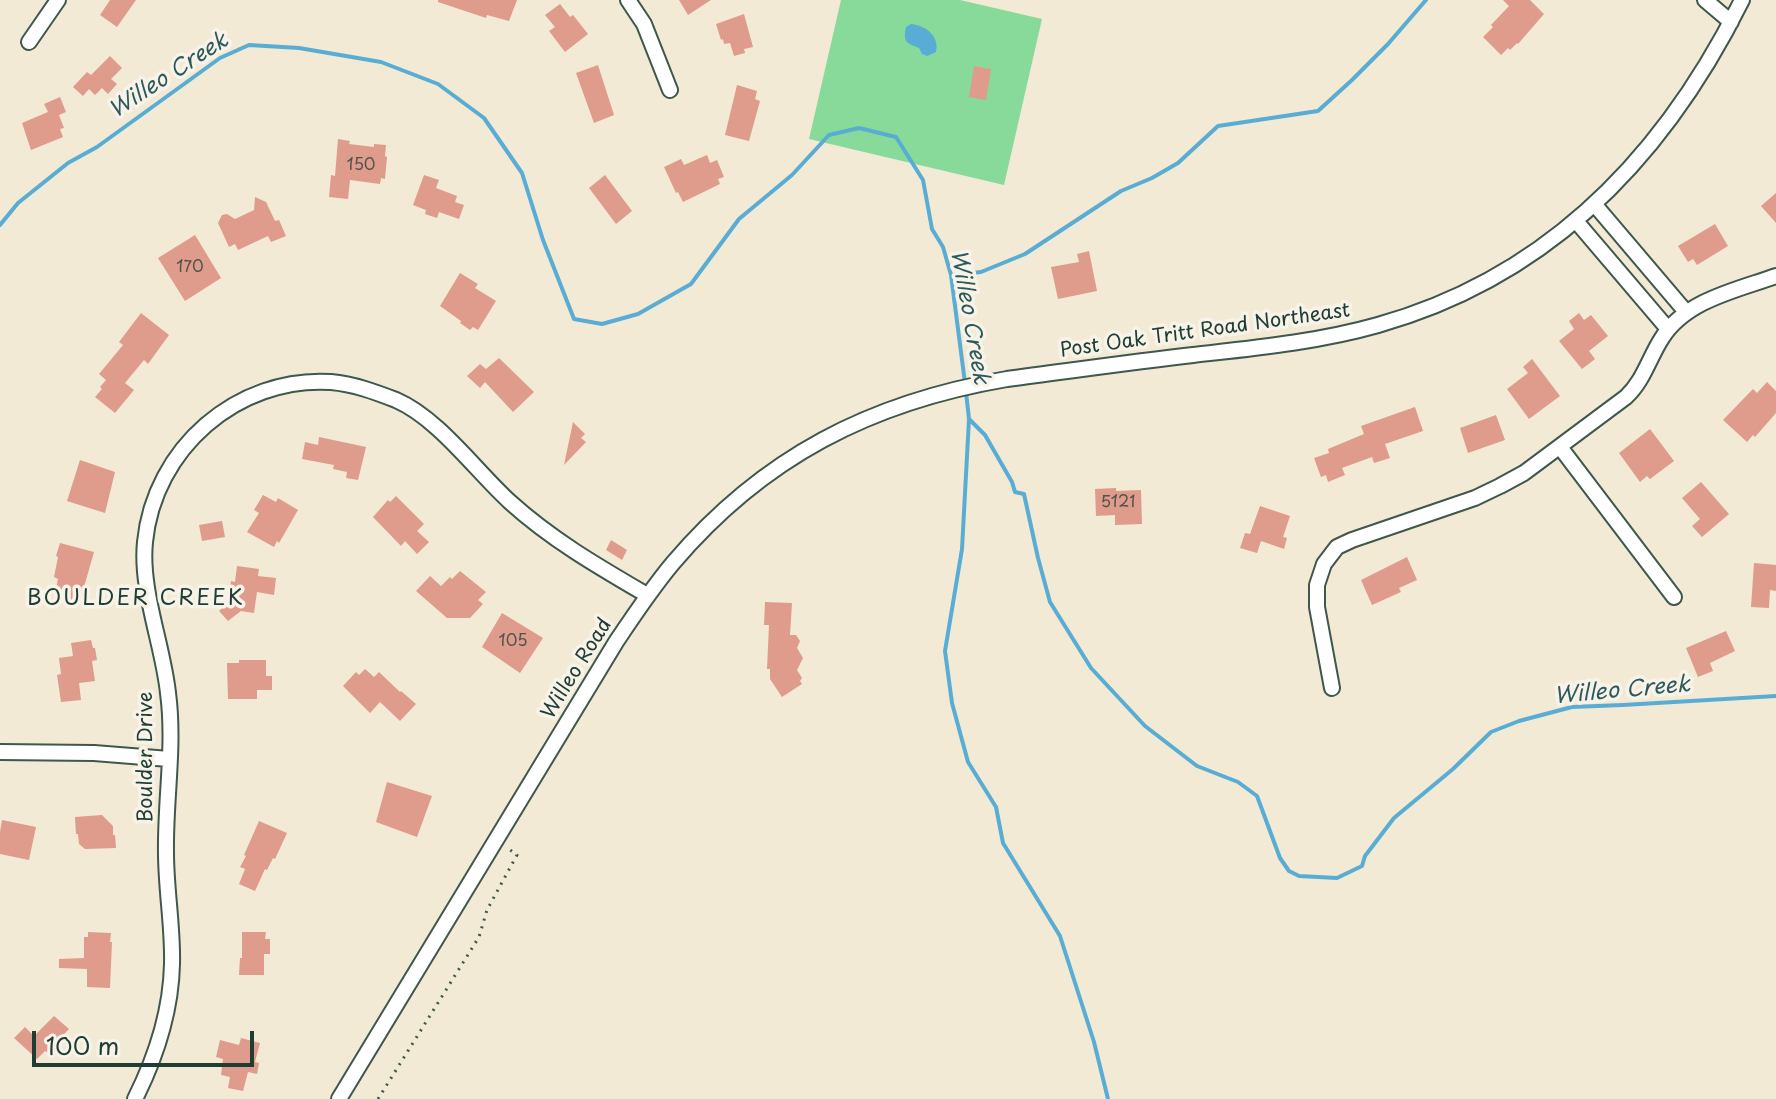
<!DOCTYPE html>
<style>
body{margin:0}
#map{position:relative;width:1776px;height:1099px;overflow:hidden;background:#f2ead4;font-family:"Playpen Sans",sans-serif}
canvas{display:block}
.scale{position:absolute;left:32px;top:1031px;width:222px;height:36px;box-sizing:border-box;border:4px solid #1f3d34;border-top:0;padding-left:10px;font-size:24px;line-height:28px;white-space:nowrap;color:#1f3d34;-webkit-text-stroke:6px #f7f3e8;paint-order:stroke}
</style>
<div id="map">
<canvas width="1776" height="1099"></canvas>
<div class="scale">100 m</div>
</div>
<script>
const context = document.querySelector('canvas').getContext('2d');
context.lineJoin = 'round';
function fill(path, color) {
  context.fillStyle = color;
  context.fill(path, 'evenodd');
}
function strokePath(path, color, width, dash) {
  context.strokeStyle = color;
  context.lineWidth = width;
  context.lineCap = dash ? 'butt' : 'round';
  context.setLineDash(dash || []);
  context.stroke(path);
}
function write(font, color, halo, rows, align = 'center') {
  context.font = font + ' "Playpen Sans",sans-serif';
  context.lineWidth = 7;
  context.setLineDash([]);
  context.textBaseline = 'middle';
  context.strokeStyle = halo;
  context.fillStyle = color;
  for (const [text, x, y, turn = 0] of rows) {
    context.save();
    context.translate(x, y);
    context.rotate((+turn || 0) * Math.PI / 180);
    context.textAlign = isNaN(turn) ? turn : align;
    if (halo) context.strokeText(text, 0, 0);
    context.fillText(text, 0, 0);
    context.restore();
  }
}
fill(new Path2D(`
 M841,0h119l82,19 -38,166 -195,-46z`), '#88da9a');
fill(new Path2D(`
 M911,24c15,1 29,13 25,28l-9,4 -5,-2 -3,-6c-13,-5 -16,-6 -13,-21z`), '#59add5');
strokePath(new Path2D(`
 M0,225l18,-22 50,-40 29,-16 123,-89 29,-13 50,3 82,14 57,22 46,34 38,55 21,67 31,79 28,5 36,-10 53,-30 48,-65 53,-44 37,-40 30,-7 37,9 27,43 9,49 11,18 8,28 14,108
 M951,275l30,-3 44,-18 96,-63 31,-13 26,-15 40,-37 100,-15 34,-31 36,-36 38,-44
 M966,392l3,27 16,16 27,47 3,10 9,2 14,64 12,44 41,66 54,58 52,40 41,16 19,14 23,62 9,13 10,5 38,2 25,-12 3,-10 29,-38 59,-49 38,-37 28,-11 53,-14 51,-2 153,-9
 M969,419l-7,130 -17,102 7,52 16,59 28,45 7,36 57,93 34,106 14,57`), '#59add5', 4);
fill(new Path2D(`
 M110,0h26l-19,27 -17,-12z
 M438,0h79l-8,21 -22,-6 -1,3 -48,-16z
 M679,0h32l-23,15z
 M1503,0h27l14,14 -26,30 -1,-1 -7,7 -2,-2 -7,7 -18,-18 10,-10 -2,-2 18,-19z
 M560,4l10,13 3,-2 15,19 -23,18 -16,-21 6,-4 -10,-12z
 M744,14l9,33 -9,2 1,4 -11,3 -4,-13 -6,1 -1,-5 -2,1 -5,-16z
 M110,56l12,12 -11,11 6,5 -9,10 -6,-6 -7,7 -6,-6 -6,7 -10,-9 14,-15 4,3z
 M598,65l16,50 -20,8 -18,-50z
 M974,66l17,3 -5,31 -17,-3z
 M737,85l20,6 -2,8 5,2 -11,40 -24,-6z
 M60,97l6,15 -7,3 5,13 -4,1 3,8 -32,13 -9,-27 26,-11 -4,-8z
 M338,139l12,2 -1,3 25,3v-3l12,1 -1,11 2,1 -2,22 -4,-1 -1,6 -30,-4 -2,19 -19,-2 2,-22 4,1z
 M707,155l3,8 7,-3 7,17 -6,2 2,5 -37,18 -5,-10 -2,1 -12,-26 17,-8 3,6z
 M424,175l15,5 -3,8 21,8 -2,6 9,3 -5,14 -20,-7 -2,6 -12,-4 1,-4 -13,-5z
 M605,175l27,36 -16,13 -27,-36z
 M1776,193v30l-15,-17z
 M255,197l11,5 9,19 4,-1 7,16 -15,6 -3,-6 -30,14 -3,-6 -6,3 -11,-24 4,-8 5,-1 8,5 19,-9z
 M1715,224l13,22 -31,19 -4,-6 -5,3 -10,-16z
 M195,235l26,43 -36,23 -27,-43z
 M1089,251l8,40 -39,8 -7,-32 28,-5 -2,-8z
 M460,273l18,11 -3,4 21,13 -18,29 -5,-3 -3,3 -10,-7 1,-2 -21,-15z
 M141,313l28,22 -21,29 -4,-4 -19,23 9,7 -19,23 -20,-16 7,-8 -2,-2 6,-7 -7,-6 24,-29 -4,-3z
 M1579,313l5,7 7,-5 17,21 -19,15 6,8 -13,10 -23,-28 15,-12 -5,-8z
 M499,358l35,34 -21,20 -28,-30 -5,6 -13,-12 13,-12 6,5z
 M1532,359l28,37 -31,23 -22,-30 21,-16 -5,-6z
 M1767,382l9,9v22l-21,24 -2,-2 -6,7 -24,-22 30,-31 4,4z
 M1415,407l8,24 -38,13 5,14 -16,5 -2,-6 -30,11 3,7 -17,7 -2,-7 -5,2 -7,-19 15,-5 -1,-4 36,-15 -3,-8z
 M1496,415l9,25 -37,13 -8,-25z
 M573,422l12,12 -4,4 5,4 -22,23z
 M1650,429l24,32 -24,18 -3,-3 -7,6 -21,-29z
 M319,437l47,10 -8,33 -12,-2 1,-6 -14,-3 1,-4 -32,-6 3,-17 13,3z
 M80,460l35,12 -10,41 -38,-12z
 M1701,482l28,32 -27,23 -10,-11 8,-7 -18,-21z
 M1116,488v3l25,-1 1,34 -27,1v-10l-19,1 -1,-27z
 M263,495l13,7 2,-4 20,12 -19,33 -2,-2 -3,6 -27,-15 12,-19 -5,-3z
 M396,496l28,28 -7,7 12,11 -12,12 -12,-13 -4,5 -28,-29 15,-17 2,2z
 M1260,506l30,10 -7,21 4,1 -3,11 -23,-8 -4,12 -17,-5 5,-15 5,1z
 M222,521l3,16 -23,4 -3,-16z
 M611,540l16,10 -5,10 -16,-10z
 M60,543l34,9 -10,35 5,1 -3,16 -17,-4 1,-3 -15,-4 3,-14 -4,-2 4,-20 -2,-1z
 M1407,557l10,23 -18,8 2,4 -29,13 -11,-25z
 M1754,563l22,2v26l-6,-1 -1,18 -18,-1z
 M237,566l22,3 -1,7 18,2 -2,17 -17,-3 -3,21 -13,-2 -13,10 -9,-10 9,-8 3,-22 4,1z
 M460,571l26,21 -8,8 5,4 -13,14h-23l-31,-27 14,-15 11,10 9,-9 2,2z
 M765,602l27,1 -2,32h6l4,6 -3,7 6,10 -6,12 5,8 -2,3 2,3 -20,13 -12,-18v-10h-3l2,-44h-5z
 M502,613l41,25 -23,35 -38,-26z
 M1726,631l9,20 -25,12 3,8 -15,6 -12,-29z
 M91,640l2,8h2l2,12 -5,1 3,20 -16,2 2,17 -20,2 -4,-27 4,-1 -2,-16 14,-2 -2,-13z
 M239,660h27v16h6v14h-15v9h-29l-1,-36h12z
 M365,669l9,8 5,-5 21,20 1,-1 15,13 -16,17 -20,-19 -10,11 -27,-27 13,-14 3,3z
 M387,782l45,14 -15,41 -41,-15z
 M102,815l11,11v9h2l1,13 -31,1 -6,-5 -1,-10h-2l-1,-17z
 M2,820l34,7 -7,33 -29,-6v-22z
 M259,821l28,12 -12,26 -2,-1 -6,12 -2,-1 -10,22 -16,-7 6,-15 -5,-2 6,-11 -2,-1z
 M88,932l23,1 -1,9h2l-2,46 -23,-1v-18l-28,-1v-9l25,-1v-21h4z
 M242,932h24l-1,7h5v15h-6v21h-25l1,-17h2z
 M54,1016l15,13 -22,23 -2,-1 -8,8 -23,-21 11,-11 9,9z
 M241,1038l19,5 -5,19 4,1 -2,11 -9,-2 -5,19 -15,-3 2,-11 -9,-2 2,-16 -7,-2 4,-17 19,5z`), '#df9b8c');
const minor = new Path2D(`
 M628,0l16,24 26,66
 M1705,0l26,22
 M29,42l29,-42
 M1595,205l91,107
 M1576,221l92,108
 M1560,447l114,150
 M1332,688l-15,-81v-22l7,-21 13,-17 15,-7 123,-42 25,-12 24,-13 102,-76c18,-17 23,-39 36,-59 24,-38 75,-48 114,-62
 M0,752l94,1 75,6
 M135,1099c21,-42 36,-87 37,-135 1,-37 -6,-74 -6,-111 -1,-53 9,-107 2,-160 -5,-48 -28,-103 -23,-151 9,-93 92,-166 186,-160 23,2 44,10 65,18 42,18 80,71 114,102 42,38 89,65 137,93
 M339,1099l277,-457c18,-27 36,-54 57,-79 90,-106 198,-161 334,-184 62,-8 124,-17 186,-24 62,-7 125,-13 185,-30 171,-48 287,-170 364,-325`);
strokePath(minor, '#3f574c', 18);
strokePath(new Path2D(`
 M378,1099l101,-162 8,-27 30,-55 -11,-8`), '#3f574c', 3, [2, 6]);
strokePath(minor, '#fff', 14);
write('16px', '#4f544a', null, [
 ["150",361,166],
 ["170",190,268],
 ["5121",1118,503],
 ["105",513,642]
]);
write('20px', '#1f3d34', '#f7f3e8', [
 ["Post Oak Tritt Road Northeast",1205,331,-8],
 ["Willeo Road",577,669,-58],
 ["Boulder Drive",146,757,-90]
]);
write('italic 22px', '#2e595c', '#f7f3e8', [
 ["Willeo Creek",169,76,-33],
 ["Willeo Creek",969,317,80],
 ["Willeo Creek",1622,691,-5]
]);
context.letterSpacing = '2px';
write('22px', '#1f3d34', '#f7f3e8', [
 ["BOULDER CREEK",136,599]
]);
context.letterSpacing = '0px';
</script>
